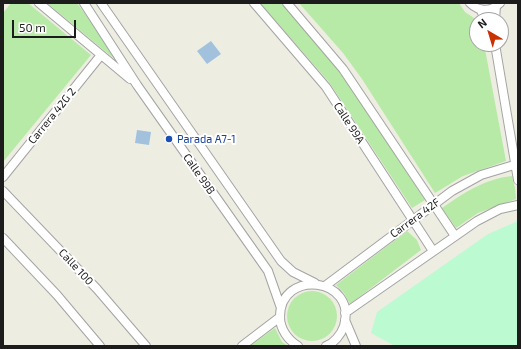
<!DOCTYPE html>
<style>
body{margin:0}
#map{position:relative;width:521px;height:349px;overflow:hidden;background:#eeede2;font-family:"Exo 2",sans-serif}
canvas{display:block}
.frame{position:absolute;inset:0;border:4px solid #1c1c1c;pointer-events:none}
.north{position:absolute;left:469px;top:12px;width:40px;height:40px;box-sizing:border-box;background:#fff;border:1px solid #a4a4a4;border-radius:50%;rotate:322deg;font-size:11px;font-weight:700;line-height:16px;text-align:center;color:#1c1c1c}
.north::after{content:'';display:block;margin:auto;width:14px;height:18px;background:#c93100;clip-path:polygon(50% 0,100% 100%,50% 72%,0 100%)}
.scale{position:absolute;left:12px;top:20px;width:64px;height:18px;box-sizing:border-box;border:2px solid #1c1c1c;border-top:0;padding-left:5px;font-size:12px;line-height:14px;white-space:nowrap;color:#1c1c1c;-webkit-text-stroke:3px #fff;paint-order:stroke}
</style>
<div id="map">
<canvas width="521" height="349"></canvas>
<div class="frame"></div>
<div class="north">N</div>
<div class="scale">50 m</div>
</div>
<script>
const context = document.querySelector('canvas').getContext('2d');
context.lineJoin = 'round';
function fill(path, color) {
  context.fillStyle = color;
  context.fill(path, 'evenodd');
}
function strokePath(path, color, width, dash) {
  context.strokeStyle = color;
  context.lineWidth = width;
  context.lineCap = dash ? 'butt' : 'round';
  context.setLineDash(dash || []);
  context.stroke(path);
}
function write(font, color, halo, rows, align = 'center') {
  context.font = font + ' "Exo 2",sans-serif';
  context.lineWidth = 4;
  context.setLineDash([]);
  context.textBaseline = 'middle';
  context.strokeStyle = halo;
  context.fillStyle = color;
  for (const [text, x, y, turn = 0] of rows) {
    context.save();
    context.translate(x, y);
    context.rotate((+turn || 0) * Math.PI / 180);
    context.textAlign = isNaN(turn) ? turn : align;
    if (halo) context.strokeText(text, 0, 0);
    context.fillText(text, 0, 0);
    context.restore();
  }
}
fill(new Path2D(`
 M11,3h17l63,52 -88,107v-149z
 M47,3h30l46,63z
 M260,3h22l59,69 84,128 -13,8 -83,-126z
 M299,3h160l6,9 12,8v24h7l22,117 -43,15 -28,17 -73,-114 -19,-26z
 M512,176l3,12 1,11 -38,14 -22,15 -14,-20c22,-15 42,-29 70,-32z
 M407,231l10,9 4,10 -71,54 -6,-11 -8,-8z
 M287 316a25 25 0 1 1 50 0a25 25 0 1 1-50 0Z
 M275,328l7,14 6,4h-38z`), '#b7eaa6');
fill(new Path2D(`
 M518,221v125h-123l-24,-13 6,-21 111,-78z`), '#bcfad1');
fill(new Path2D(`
 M211,41l10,13 -14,10 -10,-13z
 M137,130l14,2 -2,13 -14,-2z`), '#a1c1dd');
const minor = new Path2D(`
 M39,3l91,76
 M84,3l53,82 131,186 13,37
 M101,3l180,258 12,11 22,11
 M254,3l72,84 107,164
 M287,3l56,66 112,167
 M470,3c9,9 21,9 30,0
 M480,9l6,11
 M495,20l1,-14
 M495,44l23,136
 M3,177l98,-122
 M3,191l94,98 49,57
 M3,238l54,57 43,51
 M325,286l127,-95 29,-16 33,-10
 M345,313l132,-92 23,-12 18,-4
 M345,320l11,26
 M242,346l38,-29
 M298,346c-10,-6 -18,-17 -18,-29 0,-49 78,-40 64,9 -3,9 -10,17 -18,20`);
strokePath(minor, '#a3a3a3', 10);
strokePath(minor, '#fff', 8);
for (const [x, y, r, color] of [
 [169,139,4,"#1a4fb4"]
]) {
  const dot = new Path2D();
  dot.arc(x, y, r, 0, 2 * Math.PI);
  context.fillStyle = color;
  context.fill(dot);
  strokePath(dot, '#fff', 1.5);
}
write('11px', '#1c1c1c', '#fff', [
 ["Carrera 42G 2",52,116,-51],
 ["Calle 99A",349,123,57],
 ["Calle 99B",199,174,55],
 ["Carrera 42F",415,218,-36],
 ["Calle 100",76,267,47]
]);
write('11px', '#164399', '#fff', [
 ["Parada A7-1",177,139]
], 'left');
</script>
